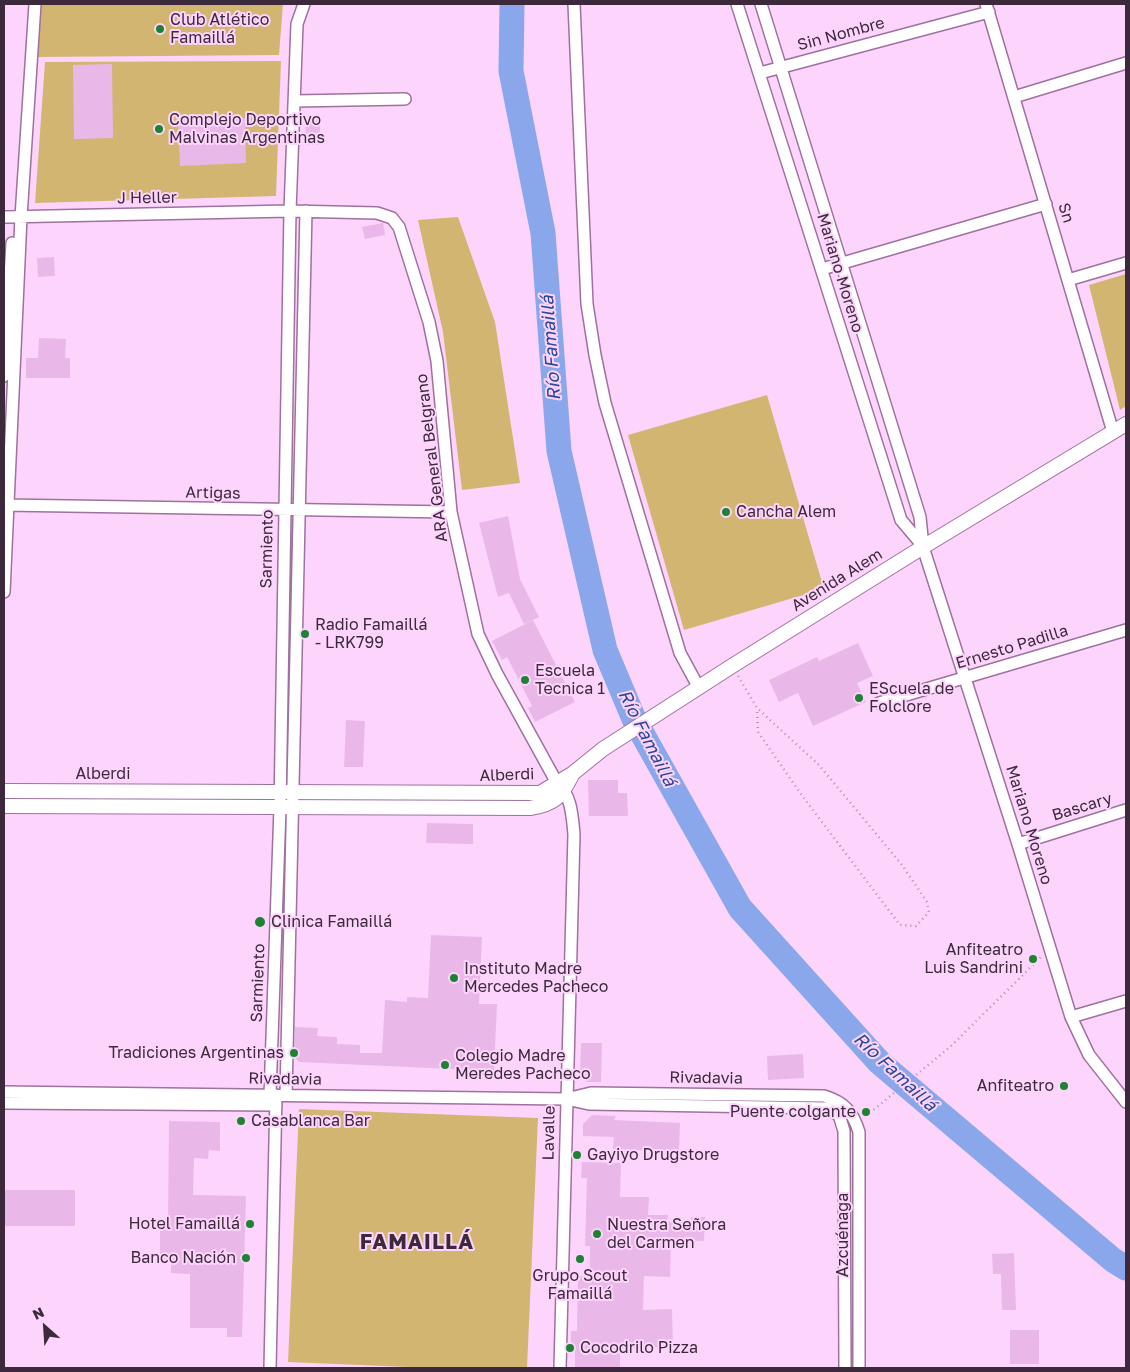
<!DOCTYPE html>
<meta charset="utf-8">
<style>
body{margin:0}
#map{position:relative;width:1130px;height:1372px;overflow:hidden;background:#fdd5fc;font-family:"Golos Text",sans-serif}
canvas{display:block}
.frame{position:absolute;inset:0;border:5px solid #3c293c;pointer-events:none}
.north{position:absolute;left:20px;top:1302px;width:50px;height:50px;-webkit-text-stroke:4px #fdd5fc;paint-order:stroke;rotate:334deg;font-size:14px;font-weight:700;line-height:20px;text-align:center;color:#3c293c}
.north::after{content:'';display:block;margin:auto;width:18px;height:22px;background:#3c293c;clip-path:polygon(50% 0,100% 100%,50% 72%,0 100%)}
</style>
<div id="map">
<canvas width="1130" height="1372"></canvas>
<div class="frame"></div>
<div class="north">N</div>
</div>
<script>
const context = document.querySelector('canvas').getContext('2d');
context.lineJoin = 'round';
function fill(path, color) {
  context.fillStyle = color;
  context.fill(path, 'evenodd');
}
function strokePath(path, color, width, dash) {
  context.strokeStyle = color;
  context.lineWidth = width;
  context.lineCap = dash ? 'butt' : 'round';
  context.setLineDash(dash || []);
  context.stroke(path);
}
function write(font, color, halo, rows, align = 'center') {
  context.font = font + ' "Golos Text",sans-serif';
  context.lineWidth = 4;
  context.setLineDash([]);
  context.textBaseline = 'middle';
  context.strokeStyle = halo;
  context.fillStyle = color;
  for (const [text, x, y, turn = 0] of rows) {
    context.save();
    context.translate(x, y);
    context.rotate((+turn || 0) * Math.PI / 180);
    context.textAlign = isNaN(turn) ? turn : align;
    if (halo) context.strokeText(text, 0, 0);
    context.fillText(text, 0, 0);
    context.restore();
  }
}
fill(new Path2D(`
 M40,4h243l-4,51 -243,2z
 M281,61l-5,135 -241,7 10,-141z
 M458,217l37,105 25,161 -58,7 -19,-158 -25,-112z
 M1126,274v132l-6,4 -31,-125z
 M767,395l57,194 -140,41 -56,-195z
 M299,1109l239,9 -11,250h-95l-144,-6z`), '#d3b572');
strokePath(new Path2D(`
 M512,4l-1,67 32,162 16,218 46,199 29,69 106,189 140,155 233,197 13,8`), '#8ba7ec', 25);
fill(new Path2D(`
 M112,64l1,74 -39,1 -1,-74z
 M245,118l1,45 -66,3 -2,-46z
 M305,120h15v25h-14z
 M383,223l2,12 -20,4 -3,-12z
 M54,257l1,19 -17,1 -1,-19z
 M39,338l27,1 -1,19h5v20h-44v-20h12z
 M508,516l12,63 19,38 -15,7 -15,-31 -11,4 -19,-74z
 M533,620l42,82 -40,20 -7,-14 4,-2 -25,-49 -5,3 -10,-19z
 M858,643l15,33 -16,7 9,19 -53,24 -15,-33 -19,9 -10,-22 48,-23 2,4z
 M346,720l19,1 -2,46h-19z
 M588,780h30v13h9l1,23h-39z
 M427,823l46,1v20l-47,-1z
 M431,935l51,2 -3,67h18l-3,67 -195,-9 -5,-5 1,-30 23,1 -1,8 20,1v7l23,1v8h22l3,-53 22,2v-5l21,1z
 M581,1043h21l-1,39h-15l-6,-6z
 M803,1054l1,24 -36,2 -1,-24z
 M592,1115l24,1 -2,4 66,3 -1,29 -66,-3 1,-12 -31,-1v-12z
 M169,1121l51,1v29l-11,-1 -1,9 -14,-1 -1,37 53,1 -4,141h-15v-9h-37v-54l-19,-1v-13l-11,-1v-35h8z
 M582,1162l39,1 -1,34h29l-1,18h20l-1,7 24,1v-6h14l-1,24 -33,-1 -1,37 -26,-1 -1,34 29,-1 1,38 -53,1v20h-45v-20h-4v-17h6l1,-55h12v-30h-5l2,-68h-6z
 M4,1190h71v36h-71z
 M1014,1253l2,57h-14l-1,-36h-8l-1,-20z
 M1010,1330h29v34h-29z`), '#e9b8e9');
const minor = new Path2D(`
 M574,4l13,300 8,51 10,48 75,250 19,35
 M737,4l164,516 22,26
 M761,4l159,513 3,30 95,297 53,173 18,38 37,47
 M986,4l127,428
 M760,73l229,-61
 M1014,97l112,-34
 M295,101l110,-2
 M4,217l286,-6 87,2 15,5 7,9 30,95 8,39 14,151 27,122 19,40 60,109c15,13 15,33 17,51l-14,534
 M822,269l224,-65
 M1068,280l58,-17
 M4,376l8,-133
 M4,505l447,7
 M4,592l17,-375 14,-213
 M879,703l247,-73
 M1018,844l108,-34
 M1071,1017l55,-16
 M4,1092l562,7
 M270,1095l10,-287 10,-597 7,-187 7,-20
 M286,1095c8,-294 11,-589 20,-884
 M4,1103l272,2
 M270,1368l6,-273
 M845,1368l-1,-237 -5,-16 -14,-7 -236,-4 -23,-5 25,-6 233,3c20,6 29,16 35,36v236`);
const tertiary = new Path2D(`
 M4,791l536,2 32,-19 31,-25 129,-83 191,-119 203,-123
 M4,806l526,2c25,-4 31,-11 42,-33`);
strokePath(minor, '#9e719e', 14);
strokePath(tertiary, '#9e719e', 16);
strokePath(new Path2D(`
 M738,676l19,32 62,57 83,100 25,37 2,10 -13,14 -16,-1 -97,-128 -45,-65 -1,-24
 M866,1116l84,-69 91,-90`), '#b090af', 2.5, [1, 4]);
strokePath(minor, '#fff', 11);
strokePath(tertiary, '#fff', 14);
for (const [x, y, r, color] of [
 [160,29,5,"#1e8134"],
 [159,129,5,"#1e8134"],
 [726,512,5,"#1e8134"],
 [305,634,5,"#1e8134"],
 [525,680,5,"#1e8134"],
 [859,698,5,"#1e8134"],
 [260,922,6,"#1e8134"],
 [1033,959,5,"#1e8134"],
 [454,978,5,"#1e8134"],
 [294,1053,5,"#1e8134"],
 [445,1065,5,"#1e8134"],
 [1064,1086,5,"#1e8134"],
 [866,1112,5,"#1e8134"],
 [241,1121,5,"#1e8134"],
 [577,1155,5,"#1e8134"],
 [250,1224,5,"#1e8134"],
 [597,1234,5,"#1e8134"],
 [246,1258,5,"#1e8134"],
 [580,1259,5,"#1e8134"],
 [570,1348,5,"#1e8134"]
]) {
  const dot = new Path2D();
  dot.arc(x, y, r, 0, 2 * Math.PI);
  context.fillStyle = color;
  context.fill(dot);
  strokePath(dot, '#fdd5fc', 2);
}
write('16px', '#3c293c', '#fdd5fc', [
 ["Club Atlético",170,20],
 ["Famaillá",170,38],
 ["Complejo Deportivo",169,120],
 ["Malvinas Argentinas",169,138],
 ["Cancha Alem",736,512],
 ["Radio Famaillá",315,625],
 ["- LRK799",315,643],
 ["Escuela",535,671],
 ["Tecnica 1",535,689],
 ["EScuela de",869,689],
 ["Folclore",869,707],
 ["Clinica Famaillá",271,922],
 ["Anfiteatro",1023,950,"right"],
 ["Luis Sandrini",1023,968,"right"],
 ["Instituto Madre",464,969],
 ["Mercedes Pacheco",464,987],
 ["Tradiciones Argentinas",284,1053,"right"],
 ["Colegio Madre",455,1056],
 ["Meredes Pacheco",455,1074],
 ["Anfiteatro",1054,1086,"right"],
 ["Puente colgante",856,1112,"right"],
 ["Casablanca Bar",251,1121],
 ["Gayiyo Drugstore",587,1155],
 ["Hotel Famaillá",240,1224,"right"],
 ["Nuestra Señora",607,1225],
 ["del Carmen",607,1243],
 ["Banco Nación",236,1258,"right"],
 ["Grupo Scout",580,1276,"center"],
 ["Famaillá",580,1294,"center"],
 ["Cocodrilo Pizza",580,1348]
], 'left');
write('16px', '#3c293c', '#fdd5fc', [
 ["Sin Nombre",841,34,-15],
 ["J Heller",147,198,-1],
 ["Sn",1066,213,74],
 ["Mariano Moreno",840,273,73],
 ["ARA General Belgrano",432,458,-97],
 ["Artigas",213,493,1],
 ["Sarmiento",267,549,-89],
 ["Avenida Alem",837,580,-32],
 ["Ernesto Padilla",1012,647,-17],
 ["Alberdi",103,774],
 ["Alberdi",507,775,-2],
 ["Bascary",1082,807,-17],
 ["Mariano Moreno",1029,825,73],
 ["Sarmiento",258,983,-88],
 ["Rivadavia",706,1078,1],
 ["Rivadavia",285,1079,1],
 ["Lavalle",549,1133,-89],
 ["Azcuénaga",843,1235,-90]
]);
write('italic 18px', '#2c4797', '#fdd5fc', [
 ["Río Famaillá",551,348,-94],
 ["Río Famaillá",647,738,63],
 ["Río Famaillá",895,1072,43]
]);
context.letterSpacing = '1px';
write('bold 21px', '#3c293c', '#fdd5fc', [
 ["FAMAILLÁ",417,1242]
]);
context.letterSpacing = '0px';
</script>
